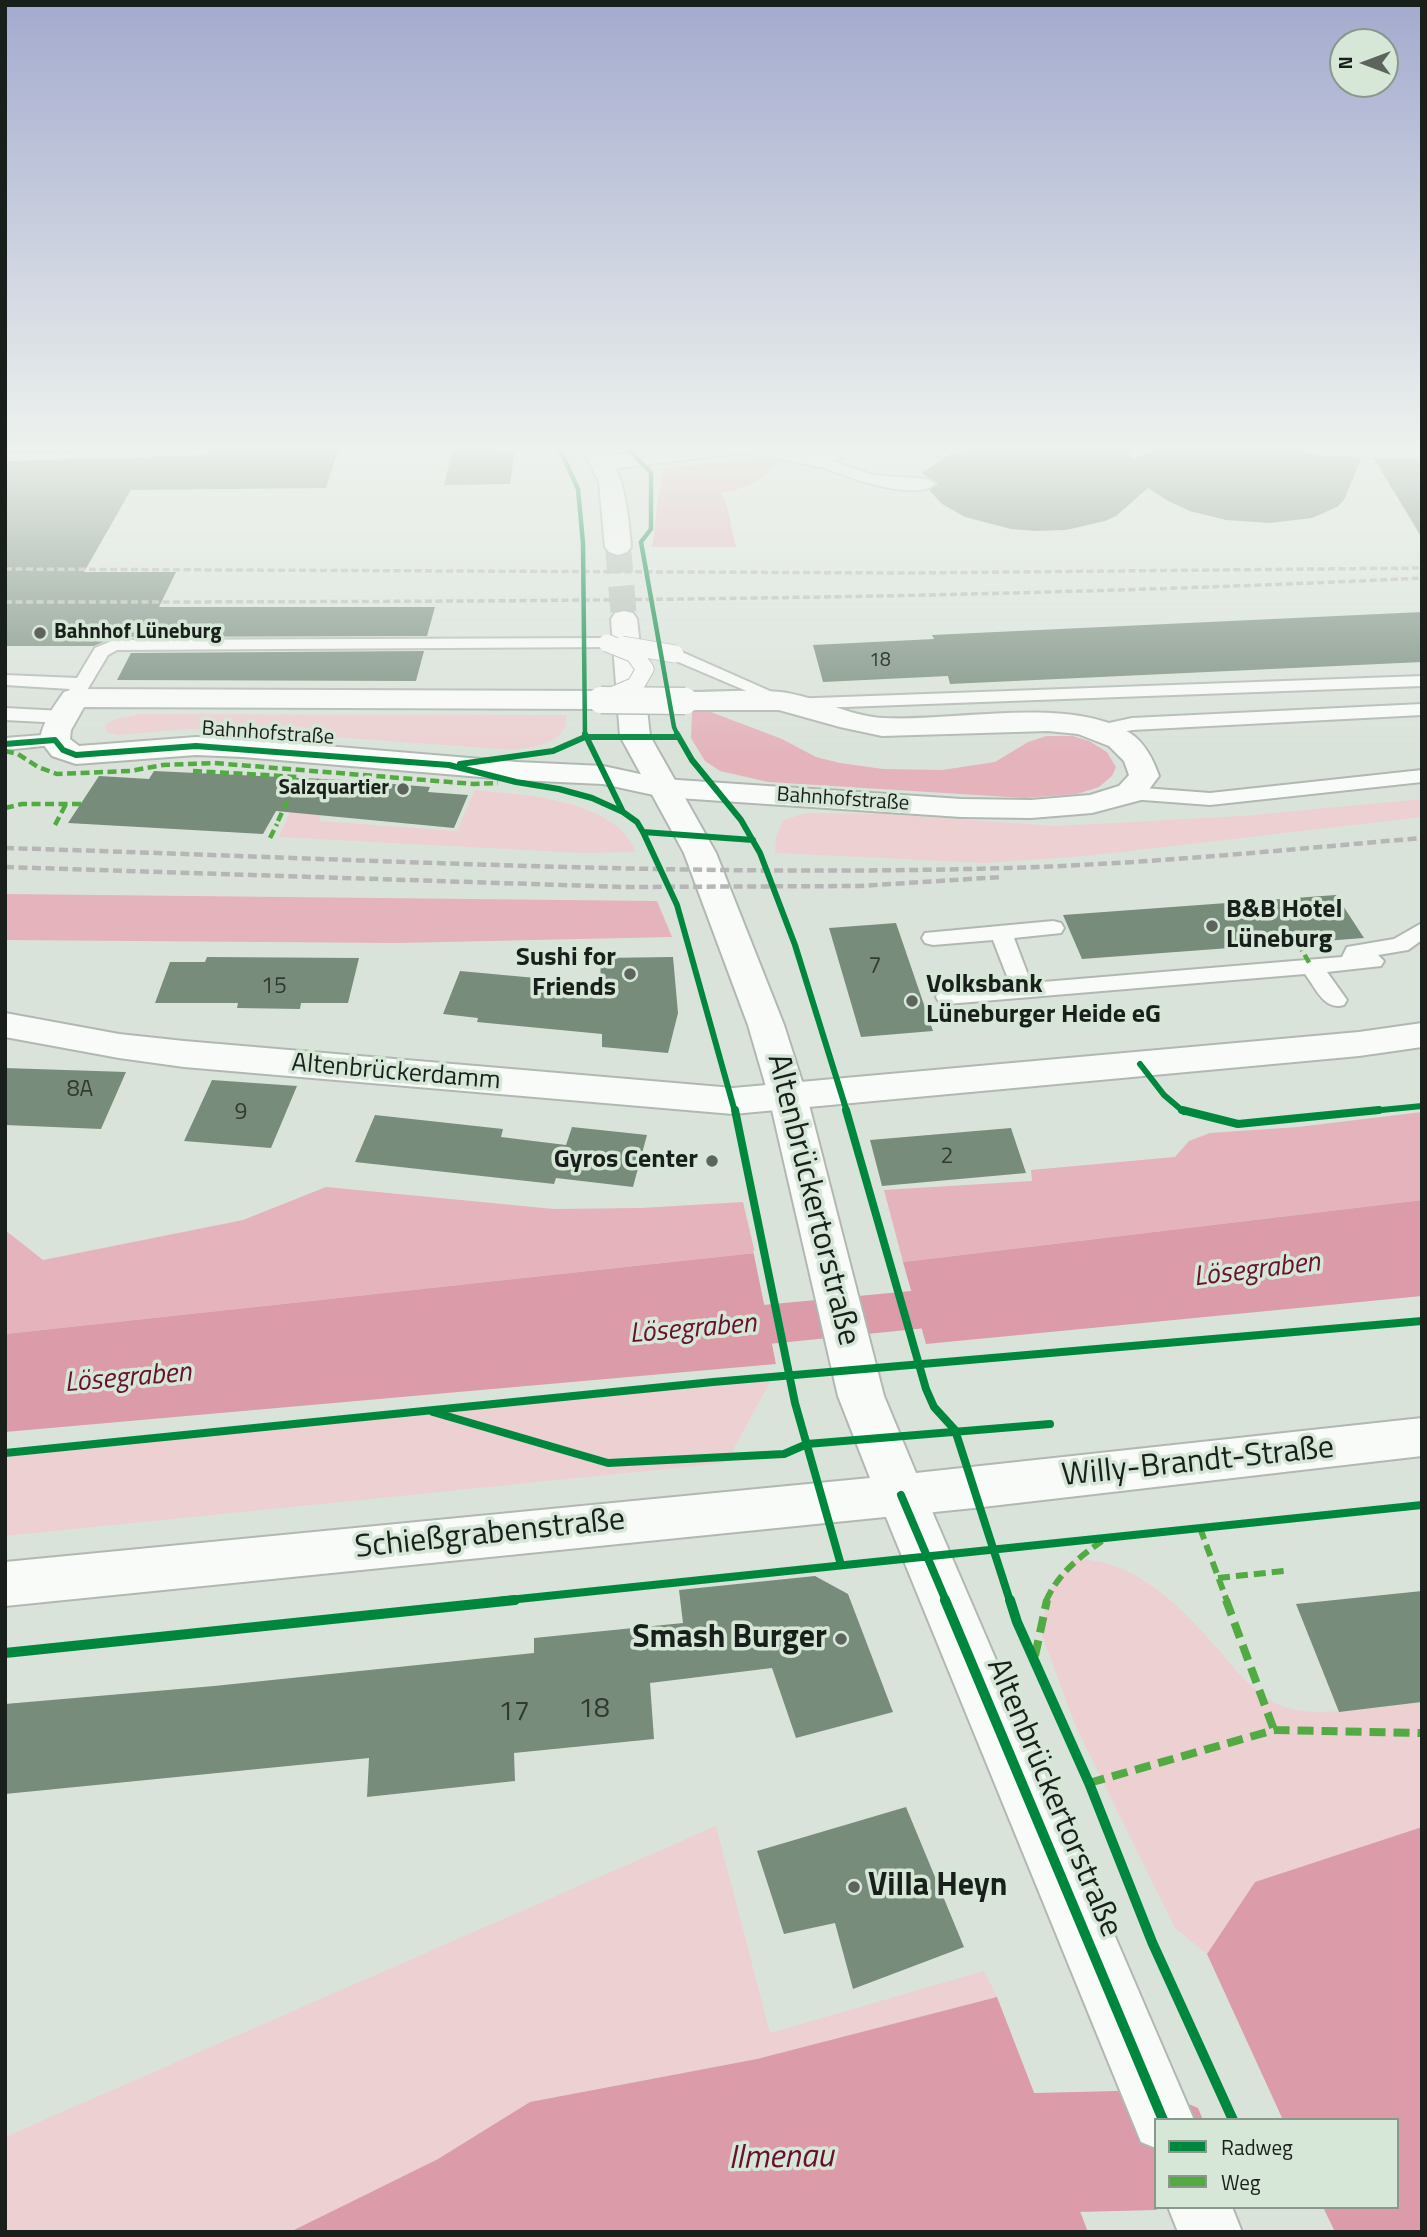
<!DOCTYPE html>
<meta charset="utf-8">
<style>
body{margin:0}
#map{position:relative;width:1427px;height:2237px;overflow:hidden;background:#dae3da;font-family:"Titillium Web",sans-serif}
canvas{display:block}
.frame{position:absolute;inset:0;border:7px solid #191f1a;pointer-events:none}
.legend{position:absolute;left:1154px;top:2118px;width:245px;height:91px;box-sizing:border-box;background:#d6e7d7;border:2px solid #8a978b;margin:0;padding:9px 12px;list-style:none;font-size:21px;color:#191f1a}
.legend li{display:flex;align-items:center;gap:14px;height:35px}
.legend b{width:35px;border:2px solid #8a978b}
.north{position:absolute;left:1329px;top:28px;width:70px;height:70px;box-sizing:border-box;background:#d6e7d7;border:2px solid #8a978b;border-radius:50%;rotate:270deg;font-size:19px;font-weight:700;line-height:28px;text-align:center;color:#191f1a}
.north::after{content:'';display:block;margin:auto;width:24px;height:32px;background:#5d645d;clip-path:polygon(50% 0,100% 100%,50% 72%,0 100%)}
</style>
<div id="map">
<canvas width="1427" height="2237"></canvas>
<div class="frame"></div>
<ul class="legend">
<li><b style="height:9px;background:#00873e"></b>Radweg</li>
<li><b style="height:9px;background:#52aa42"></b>Weg</li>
</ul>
<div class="north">N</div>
</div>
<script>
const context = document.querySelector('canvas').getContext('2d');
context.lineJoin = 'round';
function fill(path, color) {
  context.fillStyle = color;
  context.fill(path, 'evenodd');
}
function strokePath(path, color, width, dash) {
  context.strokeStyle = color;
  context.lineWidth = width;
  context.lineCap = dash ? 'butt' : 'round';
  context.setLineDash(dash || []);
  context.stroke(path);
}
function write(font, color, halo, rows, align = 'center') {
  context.font = font + ' "Titillium Web",sans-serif';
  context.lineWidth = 7;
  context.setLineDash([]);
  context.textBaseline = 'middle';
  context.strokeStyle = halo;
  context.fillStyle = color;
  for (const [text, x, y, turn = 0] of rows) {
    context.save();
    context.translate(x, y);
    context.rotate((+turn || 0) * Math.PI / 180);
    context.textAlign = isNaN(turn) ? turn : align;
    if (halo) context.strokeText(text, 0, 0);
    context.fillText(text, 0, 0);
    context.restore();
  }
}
fill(new Path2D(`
 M140,714l426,1c4,27 -33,33 -53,35l-260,-19 -66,-2 -69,6 -12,-3 -1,-7 11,-6z
 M305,778l30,1 -16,42 138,10 18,-41c49,5 140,9 161,62l-53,1 -304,-16z
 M1422,799v18l-335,39 -102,7 -210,-10 1,-16 7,-17 24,-7 78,1 171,12 186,-10z
 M771,1380l-45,83 -721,73v-87z
 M1074,1559c62,0 107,48 145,91 19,23 39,48 69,58 32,10 100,-2 134,-6v125l-167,55 -48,72 -32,-26 -99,-201 -34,-92 4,-40z
 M716,1826l54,207 214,-62 13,26 -240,62 -227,43 -92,57 -148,73h-285v-95z`), '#ecd0d2');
fill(new Path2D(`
 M763,458l18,3c-22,22 -30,26 -60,32l5,8 10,46h-84c4,-17 5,-69 15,-79z
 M703,709l79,30 34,18 24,6 43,6 59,1 53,-8 33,-20 18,-6h27l16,5 18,11 9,15 -4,9 -13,11 -22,7 -52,4 -257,-16 -48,-11 -15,-10 -14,-23 1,-27z
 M5,894l652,7 15,36 -275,6 -392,-3z
 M1422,1112v88l-519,62 -19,-72 148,-9 -1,-11 144,-13 14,-16 21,-8 88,-6z
 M326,1187l228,22 87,-1 102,-6 12,51 -750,81v-104l38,30 200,-40z`), '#e4b3bb');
fill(new Path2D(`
 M1422,1200v96l-496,48 -23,-82z
 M755,1253l21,111 -771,68v-98z
 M1422,1827v405h-87l-12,-25h74v-87h-114l-76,-166 48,-72z
 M997,1997l91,235h-798l148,-73 92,-57 227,-43z`), '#db9ba8');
fill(new Path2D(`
 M753,1250l5,3 22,111 -3,4z`), '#dae3da');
fill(new Path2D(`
 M975,1285l17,5 7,14 -7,14 -17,5 -265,27 -17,-6 -8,-14 8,-14 17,-6z`), '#db9ba8');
fill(new Path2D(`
 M1156,2090l42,18 5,12h-47v87h6l-6,3 -201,5 -42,-18 -18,-42 18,-42 42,-18z`), '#db9ba8');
fill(new Path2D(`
 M211,445h129l-14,43 -195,2 -47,82h92l-17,35h276l-8,29 -313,1 -20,9h-89v-185l201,-6z
 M454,445h38l-1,6h24l-5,33 -66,1z
 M981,445h71l25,5 49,-2 6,11 35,-14h121l27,10 47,2 -18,43 -7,7 -25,11 -42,5 -44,-3 -36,-9 -22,-10 -20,-13 -32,28 -11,5 -39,9 -29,1 -26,-2 -46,-12 -23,-13 -13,-14 9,-7 -16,-10 25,-17z
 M1373,457l49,2v79z
 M1422,612v50l-472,22 -2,-8 -125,6 -10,-37 121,-6 -2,-4z
 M424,651l-8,30 -299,-1 14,-27z
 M154,771l190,9 86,7 -2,5 40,3 -14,33 -178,-17 -13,23 -195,-11 31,-47 50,3z
 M1336,895l28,43 -282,21 -19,-44z
 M896,923l37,108 -72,6 -32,-109z
 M207,957l152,1 -11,45h-47l-1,6 -63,-1 1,-5h-83l15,-41h35z
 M673,957l5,56 -10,40 -66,-6v-13l-125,-12 1,-4 -35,-4 17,-43 141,13 -1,-26z
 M5,1068l121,4 -25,57 -96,-4z
 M212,1080l85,6 -26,62 -87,-7z
 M375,1115l128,14 -2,8 65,8 6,-18 75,8 -14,52 -77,-9 -2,6 -199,-22z
 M1011,1128l15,45 -144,13 -12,-46z
 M815,1576l33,18 45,118 -97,26 -24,-70 -122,15 4,56 -140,14 1,28 -148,16 2,-39 -364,36v-90l209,-18 320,-33v-15l149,-15 -4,-33z
 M1422,1591v111l-83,10 -43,-108z
 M906,1807l58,140 -111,42 -18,-66 -51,11 -27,-83z`), '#788c7c');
strokePath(new Path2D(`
 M618,547l6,72`), '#b3bcb4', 26, [26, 13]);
const service = new Path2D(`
 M5,445h96v1l-7,4 -89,1z
 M819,456l54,19 54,4 8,5c-20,19 -99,-10 -121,-21l-2,-3z
 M607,638l9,5 -3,4 -496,3 -9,5 -28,47h-12l-3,-4 5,-9 -65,-4v-10l72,3 18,-30 19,-8z
 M675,649l113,50 634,-23v10l-633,23 -120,-51 -3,-4z
 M1422,704v11l-290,15 -30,6 -9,-6 2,-4 37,-8z
 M5,708l58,3 9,6 -9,6 -58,-3z
 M55,734l9,6 -2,4 -57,6v-12z
 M1422,770v12l-212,23 -80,-6 -10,-6 10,-6 80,6z
 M1053,921l8,2 3,5 -3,5 -47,5 17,45 311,-26 5,-10 47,-8 28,-16v17l-14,10 -30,5 6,6 -3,5 -54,6 20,28 -3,5c-20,6 -28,-17 -39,-31l-358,30 -8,-2 -3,-5 3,-5 8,-2 63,-6 -17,-44 -60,5 -8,-2 -3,-5 3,-5z`);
const minor = new Path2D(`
 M692,445h91l34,8 16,-8h30l-3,5 -41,17 -50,-11 -29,-3 -136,17 -8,-2 -4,-5 4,-5 8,-2z
 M74,689l527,2 10,3 4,6 -4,6 -10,3 -517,-2 -13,23 -1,9 9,7 117,-9 47,2 274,23 86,4 60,13 298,20 70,1 59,-5 29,-9 10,-11 -5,-14 -15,-15 -31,-12 -30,-3 -166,5 -42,-9 -61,-17h-94l-10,-3 -4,-6 4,-6 10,-3c31,0 65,-3 96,0 34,4 67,24 102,26 70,4 187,-23 247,15 15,10 23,26 29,43l-18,24 -49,13 -61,5 -70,-1 -298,-20 -60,-13 -86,-4 -274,-23 -47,-2 -120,9 -24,-8 -12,-16c2,-17 14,-34 24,-48z
 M5,1013l114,21 65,7 549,47 626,-56 63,-9v24l-63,9 -626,58 -549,-47 -65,-9 -114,-21z
 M901,1474l17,6 7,15 269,625h-38v28l-15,-6 -264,-647 7,-15z
 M1168,2207h64l10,25h-64z`);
const secondary = new Path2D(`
 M581,445h22c22,32 25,64 28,102l-4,5 -9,3 -9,-3 -4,-5 -6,-65z
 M624,611l9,2 4,6 13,117 66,117 68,172 23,72 77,299 32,77 506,-55v38l-448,52 -969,98v-44l865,-84 -32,-82 -69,-299 -21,-72 -64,-172 -64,-117 -9,-117 4,-6z`);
strokePath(service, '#b1b8b1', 4);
strokePath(minor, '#b1b8b1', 4);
strokePath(secondary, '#b1b8b1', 4);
fill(service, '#f9fbf9');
fill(minor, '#f9fbf9');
fill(secondary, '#f9fbf9');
strokePath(new Path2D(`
 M5,569l903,4 514,-5
 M5,602c473,0 945,-1 1417,-24`), '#b5b6b5', 3.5, [7, 3.5]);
strokePath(new Path2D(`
 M5,848c344,10 689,31 1033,19 128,-5 256,-18 384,-29
 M5,867l619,20 236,-1 141,-9`), '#b5b6b5', 4.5, [9, 4.5]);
const serviceBridge = new Path2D(`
 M622,645l53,9
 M605,699l30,-13 10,-17 -11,-15 -27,-11`);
const minorBridge = new Path2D(`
 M601,700l84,1`);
strokePath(serviceBridge, '#b1b8b1', 19, []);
strokePath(minorBridge, '#b1b8b1', 29, []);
strokePath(serviceBridge, '#f9fbf9', 17);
strokePath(minorBridge, '#f9fbf9', 26);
strokePath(new Path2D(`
 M631,451l50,-6`), '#52aa42', 3.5, [7, 3.5]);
strokePath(new Path2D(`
 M5,751l13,3 20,13 19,7 73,-3 33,-6 51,-2 260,21 24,-1
 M193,771l105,6 -1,3
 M5,808l17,-4h59
 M278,821l12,-26
 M55,825l11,-21
 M270,838l7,-14
 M1298,943l13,23`), '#52aa42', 4.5, [9, 4.5]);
strokePath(new Path2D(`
 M1200,1528l27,73
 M1218,1578l66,-7
 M1046,1601c12,-27 32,-43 56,-60`), '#52aa42', 6, [12, 6]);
strokePath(new Path2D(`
 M1226,1600l48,130
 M1035,1656l12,-56
 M1089,1783l185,-53 148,3`), '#52aa42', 8, [16, 8]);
strokePath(new Path2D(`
 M554,445l9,11 15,33 5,54 2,193
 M625,445l26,28v56l-10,13 33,185 4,9`), '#00873e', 4.5);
strokePath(new Path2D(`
 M585,734l38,78 14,10 6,10 34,73 58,207
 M677,734l15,26 49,60 19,33 35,92 52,167
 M5,744l50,-4 8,10 13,5 120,-9 253,19 67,17 43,7 33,9 31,14
 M460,764l93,-13 32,-14h92
 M643,832l110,8
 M1140,1064l24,31 20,17
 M1361,1112l61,-6`), '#00873e', 6);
strokePath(new Path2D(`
 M735,1110l60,293 46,162
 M846,1110l80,279 8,18 21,23 55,171
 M1182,1110l56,14 141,-14
 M433,1412l175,51 176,-9 23,-10 243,-20
 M5,1453l708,-71 709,-61
 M901,1495l45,106
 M499,1601l923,-96`), '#00873e', 8);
strokePath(new Path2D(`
 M945,1600l218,520
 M1010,1600l7,22 72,161 63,159 81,178
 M5,1653l510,-53`), '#00873e', 10);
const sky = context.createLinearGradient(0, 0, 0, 758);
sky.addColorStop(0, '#a3aace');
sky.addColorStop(0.59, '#eef2ee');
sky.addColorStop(1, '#eef2ee00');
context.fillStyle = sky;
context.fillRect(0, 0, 1427, 758);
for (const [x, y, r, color] of [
 [40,633,7,"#5d645d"],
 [403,789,7,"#5d645d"],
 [1212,926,7,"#5d645d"],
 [630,974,7,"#5d645d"],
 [912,1001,7,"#5d645d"],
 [712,1161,7,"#5d645d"],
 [841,1639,7,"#5d645d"],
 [854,1887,7,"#5d645d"]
]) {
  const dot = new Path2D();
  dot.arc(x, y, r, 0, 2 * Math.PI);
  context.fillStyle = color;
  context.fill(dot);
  strokePath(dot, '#d6e7d7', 2.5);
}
write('19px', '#313a32', null, [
 ["18",880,661]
]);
write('bold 21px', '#191f1a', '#d6e7d7', [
 ["Bahnhof Lüneburg",54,633],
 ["Salzquartier",389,789,"right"]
], 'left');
write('21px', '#191f1a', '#d6e7d7', [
 ["Bahnhofstraße",268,734,4],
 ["Bahnhofstraße",843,800,4]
]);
write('23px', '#313a32', null, [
 ["7",875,967],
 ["15",274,987],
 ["8A",80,1090],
 ["9",241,1113],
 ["2",947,1157]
]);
write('bold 26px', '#191f1a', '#d6e7d7', [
 ["B&B Hotel",1226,911],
 ["Lüneburg",1226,941],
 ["Sushi for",616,959,"right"],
 ["Friends",616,989,"right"],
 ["Volksbank",926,986],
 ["Lüneburger Heide eG",926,1016],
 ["Gyros Center",698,1161,"right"]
], 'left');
write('26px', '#191f1a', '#d6e7d7', [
 ["Altenbrückerdamm",396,1073,5]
]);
write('italic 28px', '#67102f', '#d6e7d7', [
 ["Lösegraben",1257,1271,-7],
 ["Lösegraben",693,1330,-5],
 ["Lösegraben",128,1379,-5]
]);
write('28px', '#313a32', null, [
 ["18",594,1710],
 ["17",514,1713]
]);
write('32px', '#191f1a', '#d6e7d7', [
 ["Altenbrückertorstraße",812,1200,76],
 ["Willy-Brandt-Straße",1198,1463,-6],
 ["Schießgrabenstraße",490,1535,-6],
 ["Altenbrückertorstraße",1053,1798,67]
]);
write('bold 32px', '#191f1a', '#d6e7d7', [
 ["Smash Burger",827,1639],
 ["Villa Heyn",868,1887,"left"]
], 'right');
write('italic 33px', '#67102f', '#d6e7d7', [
 ["Ilmenau",781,2159,-1]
]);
</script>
